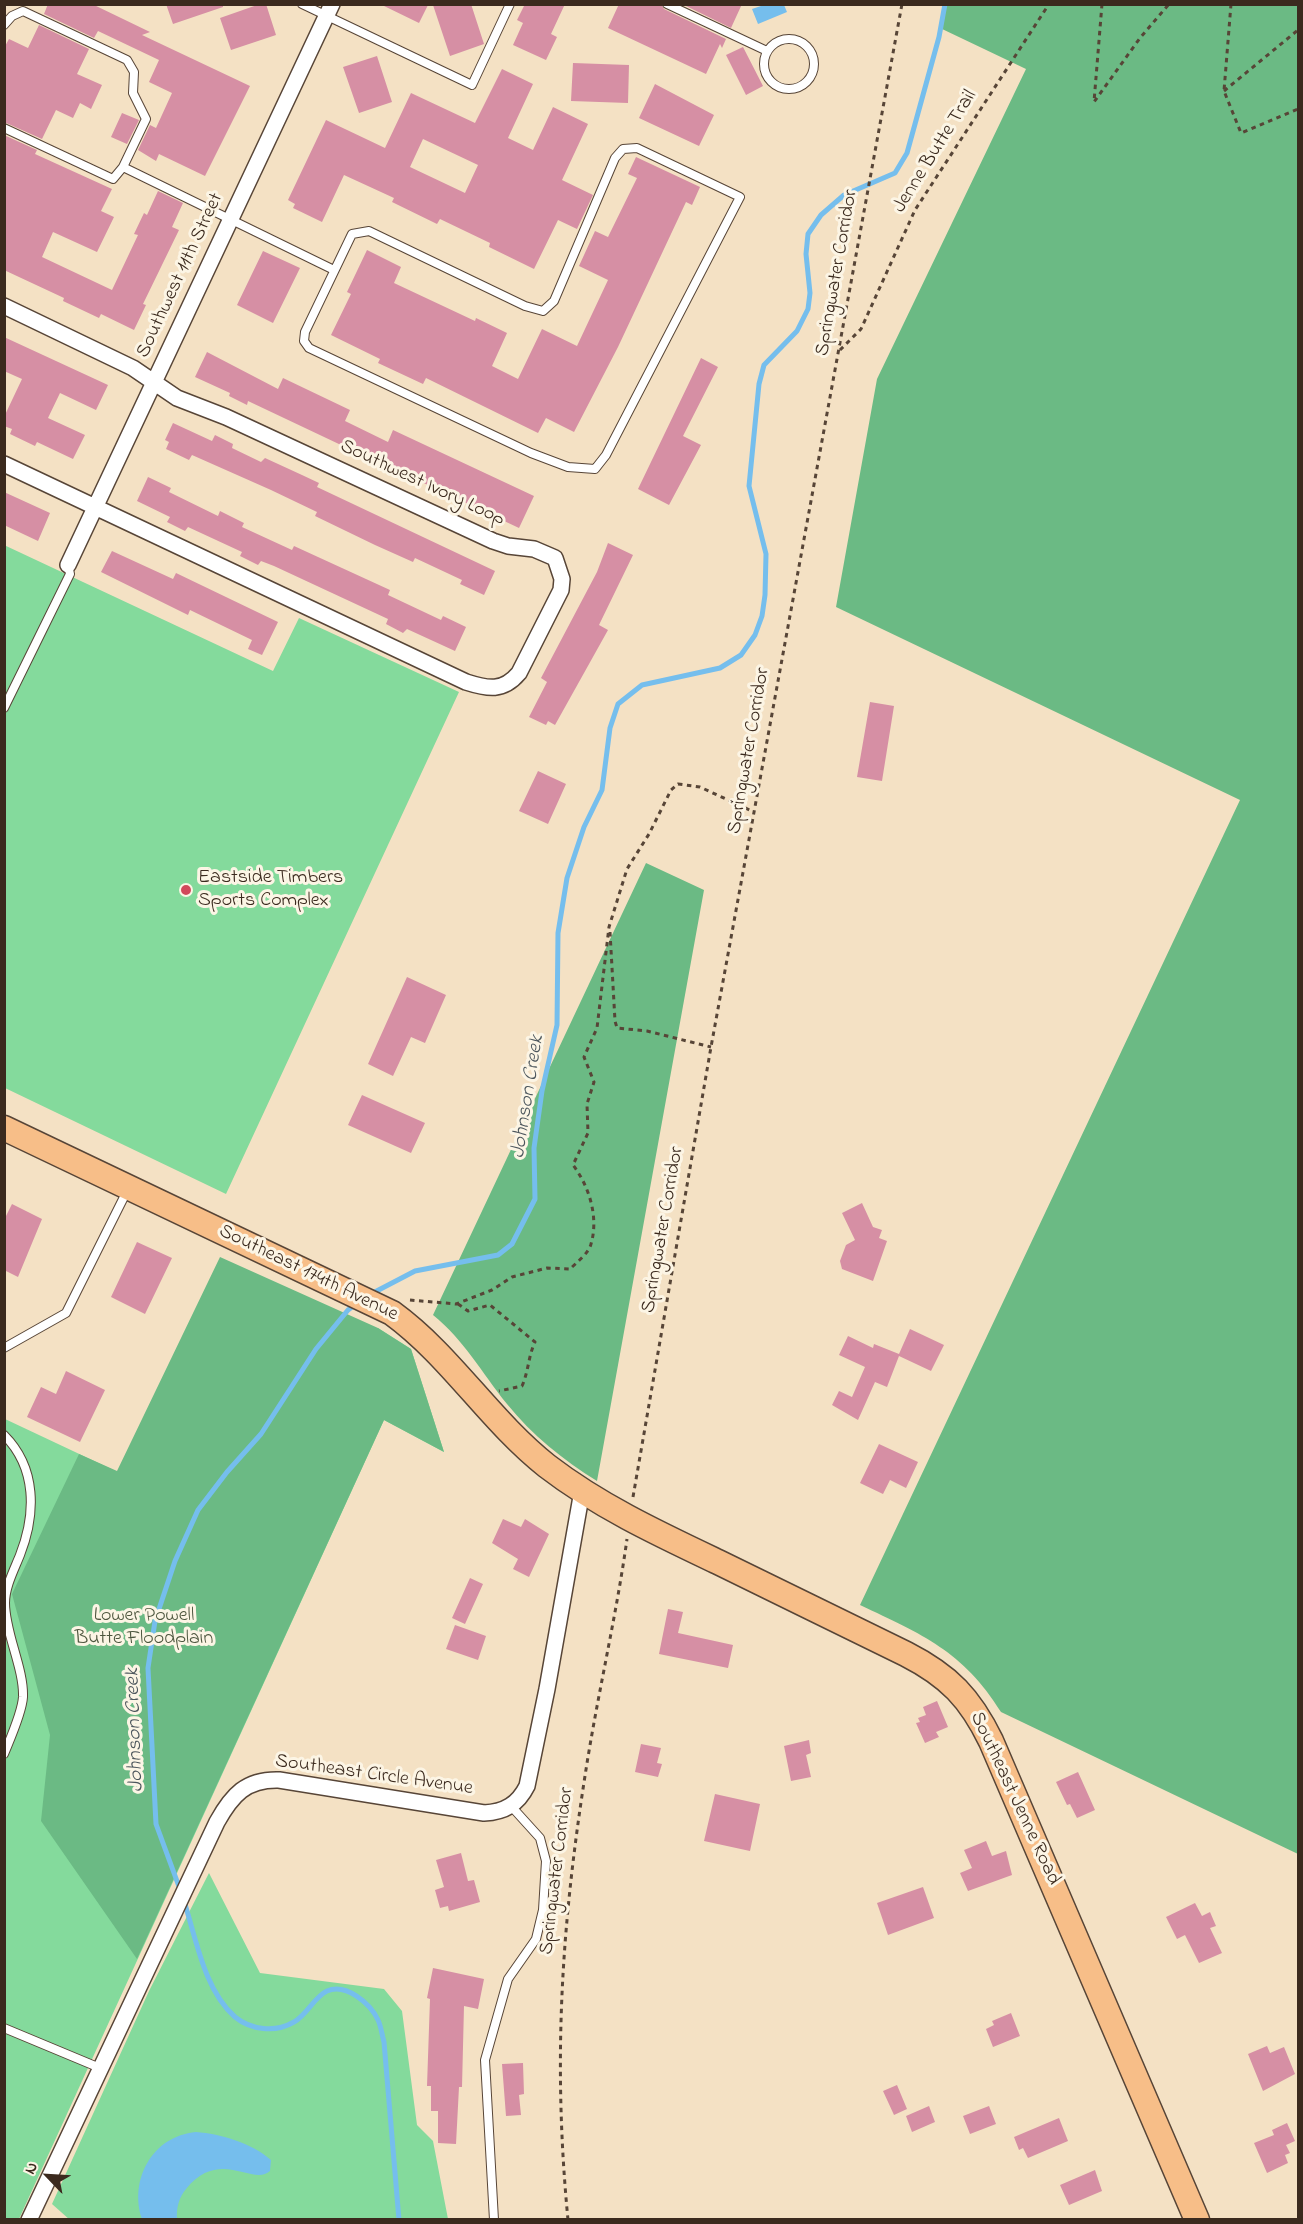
<!DOCTYPE html>
<style>
body{margin:0}
#map{position:relative;width:1303px;height:2224px;overflow:hidden;background:#f4e1c4;font-family:"Indie Flower",sans-serif}
canvas{display:block}
.frame{position:absolute;inset:0;border:6px solid #3b2a1e;pointer-events:none}
.north{position:absolute;left:18px;top:2146px;width:60px;height:60px;-webkit-text-stroke:4px #fcf5e5;paint-order:stroke;rotate:295deg;font-size:16px;font-weight:700;line-height:24px;text-align:center;color:#3b2a1e}
.north::after{content:'';display:block;margin:auto;width:21px;height:27px;background:#3b2a1e;clip-path:polygon(50% 0,100% 100%,50% 72%,0 100%)}
</style>
<div id="map">
<canvas width="1303" height="2224"></canvas>
<div class="frame"></div>
<div class="north">N</div>
</div>
<script>
const context = document.querySelector('canvas').getContext('2d');
context.lineJoin = 'round';
function fill(path, color) {
  context.fillStyle = color;
  context.fill(path, 'evenodd');
}
function strokePath(path, color, width, dash) {
  context.strokeStyle = color;
  context.lineWidth = width;
  context.lineCap = dash ? 'butt' : 'round';
  context.setLineDash(dash || []);
  context.stroke(path);
}
function write(font, color, halo, rows, align = 'center') {
  context.font = font + ' "Indie Flower",sans-serif';
  context.lineWidth = 6;
  context.setLineDash([]);
  context.textBaseline = 'middle';
  context.strokeStyle = halo;
  context.fillStyle = color;
  for (const [text, x, y, turn = 0] of rows) {
    context.save();
    context.translate(x, y);
    context.rotate((+turn || 0) * Math.PI / 180);
    context.textAlign = isNaN(turn) ? turn : align;
    if (halo) context.strokeText(text, 0, 0);
    context.fillText(text, 0, 0);
    context.restore();
  }
}
fill(new Path2D(`
 M4,545l269,126 26,-53 160,74 -233,502 -221,-106z
 M378,1328l33,21 33,103 -60,-32 -365,799 -14,1v-801l189,89z
 M209,1873l51,100 124,16 18,22 15,114 16,16 15,78 -378,1 -18,-16 97,-213z`), '#84da9c');
fill(new Path2D(`
 M944,5h354v1849l-297,-142c-38,-61 -78,-77 -141,-107l380,-805 -404,-193 41,-228 149,-310 -86,-41z
 M646,863l58,27 -107,591c-34,-21 -65,-46 -90,-77 -25,-31 -43,-64 -74,-89z
 M220,1257l158,71 33,21 33,103 -60,-32 -247,539 -96,-138 9,-86 -38,-141 67,-140 38,17z`), '#6bba84');
fill(new Path2D(`
 M764,5h20l3,7 -29,12 -6,-15z
 M196,2132c25,2 56,11 75,28l-1,11c-17,16 -50,-24 -84,18 -7,8 -10,20 -9,30h-35c-13,-39 10,-83 54,-87z`), '#75beed');
strokePath(new Path2D(`
 M369,1295l46,-24 83,-16 14,-11 23,-45 -1,-51 8,-57 15,-66 1,-92 9,-55 17,-51 18,-37 8,-62 8,-24 24,-19 78,-17 21,-13 14,-20 7,-19 3,-21 1,-41 -17,-68 10,-102 5,-19 33,-34 11,-22 2,-16 -4,-39 2,-20 13,-19 23,-20 51,-22 12,-20 32,-116 6,-33
 M181,1892l-25,-68 -8,-156 7,-47 20,-60 23,-51 29,-38 34,-38 55,-85 32,-39 8,-6
 M184,1901c12,37 20,89 51,116 16,13 40,16 59,5 13,-7 20,-25 33,-31 19,-8 43,12 51,29 3,6 4,15 6,22l15,178`), '#75beed', 5);
fill(new Path2D(`
 M48,4h44l58,28 -8,3 108,51 -45,90 -46,-22 -3,7 -18,-11 12,-25 6,3 16,-35 -23,-11 10,-22 -61,-29 -4,7 -50,-24z
 M166,4h57v3l-50,17z
 M260,4h6l10,31 -45,15 -11,-32z
 M471,4l13,40 -34,12 -17,-51z
 M525,4h40l-14,30 6,3 -11,23 -33,-15 10,-22 -6,-3z
 M619,4h42l3,5 62,30 -4,9 -2,-4 -14,30 -98,-46z
 M682,4h60l-11,24z
 M382,5h46l-9,18z
 M39,25l50,24 -12,25 25,11 -11,24 -11,-6 -7,15 -17,-8 -14,29 -38,-17v-74l5,-9 19,9z
 M743,47l20,39 -17,9 -20,-40z
 M377,56l15,46 -33,11 -16,-46z
 M573,63l56,2 -1,38 -57,-2z
 M502,69l31,15 -25,54 25,12 20,-43 35,17 -26,56 31,15 -16,34 -19,-9 -24,49 -45,-22 1,-4 -50,-24 -3,5 -45,-22 2,-4 -50,-23 -22,47 -29,-14 2,-4 -7,-4 38,-80 59,28 26,-55 64,30zM423,139l55,26 -13,28 -55,-26z
 M655,84l59,31 -15,31 -60,-28z
 M122,113l17,7 -12,24 -16,-7z
 M4,135l33,15 -2,4 77,35 -11,22 13,6 -17,35 -44,-20 -11,25 70,33 26,-55 -4,-1 10,-21 3,2 11,-24 25,12 -11,24 7,3 -36,74 3,1 -12,25 -33,-16 -2,4 -36,-17 1,-3 -60,-28z
 M636,157l64,30 -8,18 -6,-3 -68,145 -44,85 -28,-14 -8,15 -112,-55 -3,6 -45,-21 2,-4 -49,-24 20,-41 -4,-2 20,-42 34,17 -7,16 81,38 1,-3 31,15 -15,33 26,13 24,-50 35,17 31,-66 -29,-14 16,-35 13,6 29,-59 -9,-4z
 M263,251l37,17 -27,55 -36,-18z
 M4,337l104,48 -12,25 -36,-17 -12,25 37,17 -12,24 -36,-17 -2,4 -25,-12 2,-5 -8,-3v-9l18,-38 -18,-8z
 M207,352l71,37 5,-11 67,32 -5,11 43,21 5,-12 141,66 -15,32 -159,-75 -3,4 -18,-8 2,-4 -93,-44 -1,4 -18,-9 1,-3 -35,-16z
 M701,358l17,9 -35,69 18,9 -32,60 -31,-16z
 M173,423l39,18 3,-6 18,9 -1,4 29,14 4,-4 37,17 17,8 -2,4 178,84 -11,24 -24,-11 2,-4 -47,-22 -2,4 -38,-17 -60,-29 2,-4 -46,-22 -79,-35 -3,5 -23,-11 3,-7 -4,-2z
 M148,477l23,11 -2,4 49,24 2,-5 24,12 -2,4 50,23 2,-4 96,44 -2,5 53,25 2,-4 23,11 -11,24 -48,-22 -4,4 -17,-9 2,-5 -114,-53 -13,-5 -3,4 -18,-9 2,-4 -54,-25 -3,4 -18,-9 3,-5 -33,-16z
 M4,492l46,21 -12,28 -34,-16z
 M608,543l25,12 -34,70 9,5 -53,95 -7,-4 -2,4 -17,-8 18,-35 -6,-4 56,-106z
 M112,551l61,28 3,-6 102,49 -16,33 -14,-6 4,-9 -62,-30 -2,5 -87,-43z
 M870,702l24,4 -12,75 -25,-4z
 M538,771l28,13 -18,40 -29,-13z
 M407,977l39,18 -21,48 -14,-6 -18,39 -25,-12z
 M362,1095l63,28 -14,30 -63,-28z
 M862,1203l11,24 9,3 -3,8 8,3 -14,40 -31,-12 -2,-8 6,-16 9,-5 -13,-27z
 M12,1204l30,15 -24,58 -14,-7v-50z
 M137,1242l35,16 -27,56 -34,-17z
 M910,1329l34,16 -13,26 -32,-15 -12,31 -12,-5 -17,38 -26,-15 7,-14 13,6 13,-30 -26,-12 9,-19 25,12 1,-4 25,10z
 M66,1371l39,19 -25,52 -53,-25 14,-30 15,7z
 M879,1444l39,18 -12,26 -16,-8 -7,14 -23,-11z
 M503,1519l18,8 4,-8 24,15 -20,43 -16,-8 5,-10 -26,-16z
 M470,1578l13,6 -18,40 -13,-6z
 M668,1609l15,3 -5,21 55,12 -5,23 -69,-14z
 M455,1625l31,11 -8,24 -32,-11z
 M937,1701l11,26 -12,5 3,5 -14,6 -9,-20 4,-1 -2,-4 8,-3 -3,-8z
 M809,1740l2,13 -5,2 5,22 -20,4 -7,-35z
 M641,1744l20,4 -4,15 5,1 -4,13 -23,-5z
 M1078,1772l17,38 -18,8 -7,-14 -3,1 -11,-23z
 M715,1794l45,10 -10,47 -46,-10z
 M986,1841l6,15 14,-5 6,24 -44,16 -8,-18 12,-5 -8,-18z
 M461,1853l7,28 6,-1 6,22 -31,9 -1,-5 -8,2 -5,-18 9,-3 -8,-27z
 M923,1887l11,31 -46,17 -11,-32z
 M1195,1903l7,13 8,-4 6,14 -6,2 12,25 -23,10 -14,-28 -8,4 -11,-22z
 M433,1968l51,11 -6,30 -14,-3 -2,81h-3l-3,57 -18,-1v-32h-7v-25h-4l3,-87 -3,-1z
 M1011,2013l9,23 -27,11 -7,-18 8,-4 -2,-4z
 M1267,2046l3,7 14,-6 11,27 -32,17 -15,-37z
 M523,2063l1,31 -5,1 2,20 -15,1 -4,-52z
 M897,2085l10,24 -13,6 -11,-24z
 M929,2106l6,16 -23,10 -6,-16z
 M989,2106l7,18 -26,10 -7,-18z
 M1059,2118l9,23 -40,17 -5,-10 -4,2 -5,-13z
 M1287,2123l8,18 -9,4 4,8 -5,2 3,8 -21,10 -13,-30 20,-8 -2,-5z
 M1095,2170l7,21 -33,14 -9,-20z`), '#d68fa4');
const service = new Path2D(`
 M302,4l170,81 38,-81
 M667,4l100,47
 M4,25l8,-9 11,-5 104,49 7,12 -1,21 13,26 -23,48 -10,12 -109,-51
 M764 64a25 25 0 1 1 50 0a25 25 0 1 1-50 0Z
 M637,148l103,49 -134,258 -11,14 -27,-2 -37,-14 -222,-105 -5,-7 1,-9 47,-98 17,-3 156,75 18,5 11,-10 61,-143 8,-9z
 M123,167l211,103
 M4,708l66,-134 -2,-9
 M4,1348l62,-35 61,-122
 M4,1435c33,33 32,79 16,120 -6,15 -15,32 -15,48 0,30 19,65 18,94 -1,16 -13,42 -19,57
 M4,2028l96,40
 M494,2220l-9,-160 23,-81 28,-40 7,-29 3,-49 -6,-23 -29,-32`);
const minor = new Path2D(`
 M4,306l129,62 44,30 49,19 267,124 15,5 26,3 21,9 7,21 -1,11 -42,83c-16,19 -31,16 -53,9l-462,-218
 M68,565l264,-561
 M29,2220l188,-398c15,-27 29,-43 62,-42l205,33c21,-1 34,-9 43,-27l20,-97 35,-198`);
const primary = new Path2D(`
 M4,1128l388,185c59,43 97,107 155,153 52,40 112,68 171,96 63,31 125,61 188,92 43,22 64,44 85,87l206,479`);
strokePath(service, '#574537', 10);
strokePath(minor, '#574537', 18);
strokePath(primary, '#574537', 27);
strokePath(new Path2D(`
 M1102,4l-8,98 46,-64 29,-34
 M1231,4l-7,87 17,42 57,-24
 M1224,91l74,-61
 M840,350l21,-21 54,-119 134,-206
 M610,932l5,89 2,7 30,3 64,16
 M410,1300l46,4 36,-14 20,-13 35,-9 23,1c6,-6 19,-16 21,-25 8,-27 -2,-58 -18,-79l15,-32 -1,-29 7,-22 -10,-25 13,-29 12,-101 18,-58 22,-35 22,-44 7,-6 22,3 54,25
 M458,1304l10,7 22,-6 45,37c-7,15 -6,28 -13,44l-23,5
 M633,1497l78,-450 191,-1043
 M554,1910l13,1
 M568,2220c-15,-155 -7,-291 17,-444 12,-79 31,-158 42,-237`), '#574537', 3, [4.5, 4.5]);
strokePath(service, '#fff', 8);
strokePath(minor, '#fff', 15);
strokePath(primary, '#f7be88', 24);
for (const [x, y, r, color] of [
 [186,890,6,"#d1495b"]
]) {
  const dot = new Path2D();
  dot.arc(x, y, r, 0, 2 * Math.PI);
  context.fillStyle = color;
  context.fill(dot);
  strokePath(dot, '#fcf5e5', 2);
}
write('20px', '#3b2a1e', '#fcf5e5', [
 ["Jenne Butte Trail",936,152,-58],
 ["Springwater Corridor",838,273,-80],
 ["Southwest 11th Street",181,276,-65],
 ["Southwest Ivory Loop",422,484,25],
 ["Springwater Corridor",750,751,-80],
 ["Springwater Corridor",664,1230,-80],
 ["Southeast 174th Avenue",308,1274,26],
 ["Southeast Circle Avenue",374,1776,8],
 ["Southeast Jenne Road",1014,1799,65],
 ["Springwater Corridor",558,1871,-83]
]);
write('20px', '#3b2a1e', '#fcf5e5', [
 ["Eastside Timbers",198,879],
 ["Sports Complex",198,902]
], 'left');
write('20px', '#4d563e', '#fcf5e5', [
 ["Lower Powell",144,1617],
 ["Butte Floodplain",144,1640]
]);
write('italic 21px', '#4c565c', '#fcf5e5', [
 ["Johnson Creek",529,1097,-81],
 ["Johnson Creek",136,1730,-92]
]);
</script>
